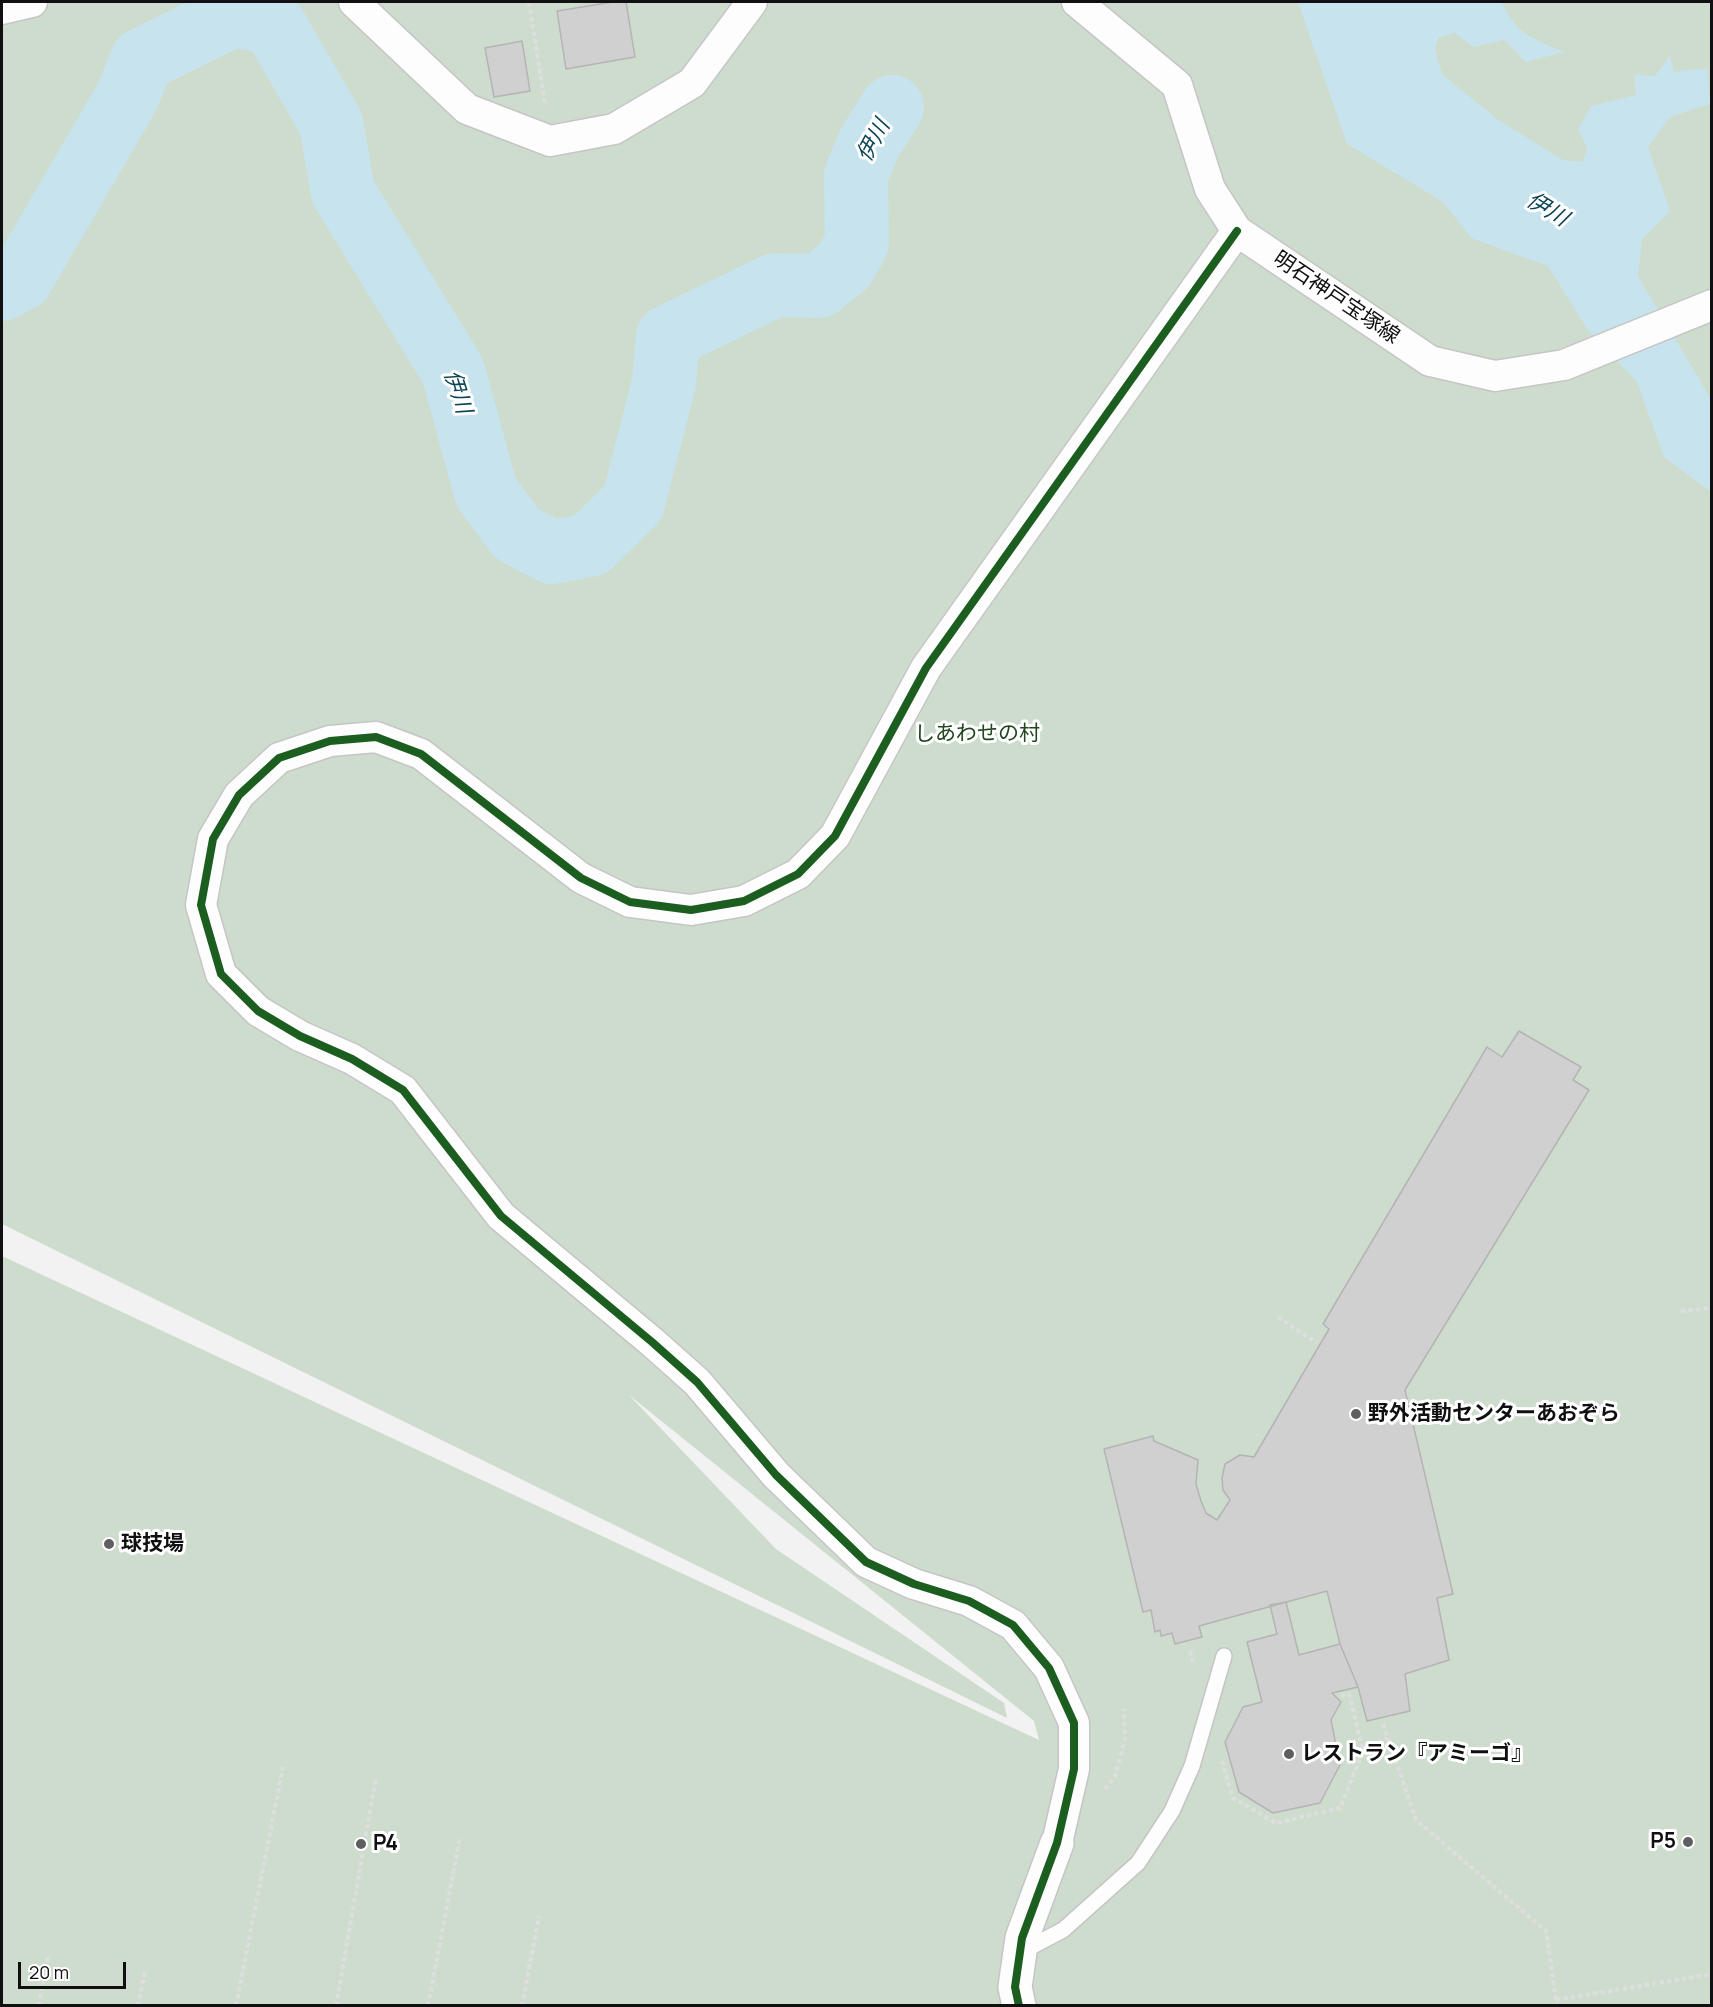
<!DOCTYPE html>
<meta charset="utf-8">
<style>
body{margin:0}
#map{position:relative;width:1713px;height:2007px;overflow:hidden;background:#f2f2f3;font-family:Manrope,sans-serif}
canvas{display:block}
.frame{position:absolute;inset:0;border:3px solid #101012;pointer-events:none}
.scale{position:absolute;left:18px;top:1962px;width:108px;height:27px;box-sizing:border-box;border:3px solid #101012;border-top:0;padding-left:8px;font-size:18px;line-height:21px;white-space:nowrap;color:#101012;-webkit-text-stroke:4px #fff;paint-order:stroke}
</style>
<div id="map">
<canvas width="1713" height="2007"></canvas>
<div class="frame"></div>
<div class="scale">20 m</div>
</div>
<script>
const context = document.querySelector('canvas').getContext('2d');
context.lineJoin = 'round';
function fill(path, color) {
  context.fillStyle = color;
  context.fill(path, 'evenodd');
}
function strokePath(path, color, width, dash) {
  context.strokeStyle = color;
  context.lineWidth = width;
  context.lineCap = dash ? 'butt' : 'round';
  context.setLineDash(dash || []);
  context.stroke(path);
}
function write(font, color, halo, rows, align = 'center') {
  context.font = font + ' Manrope,"Noto Sans JP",sans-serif';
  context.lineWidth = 6;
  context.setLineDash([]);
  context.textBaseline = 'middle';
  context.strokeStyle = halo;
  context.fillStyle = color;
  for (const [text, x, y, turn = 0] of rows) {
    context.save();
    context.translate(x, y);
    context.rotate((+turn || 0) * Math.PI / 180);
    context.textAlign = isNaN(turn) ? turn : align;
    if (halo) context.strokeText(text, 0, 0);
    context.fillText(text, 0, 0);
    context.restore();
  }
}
fill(new Path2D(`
 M2,2h1709v2003l-1709,1v-750l1037,484 -5,-19 -405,-326 147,154 228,154 3,15 -1005,-494z`), '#cedcce');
fill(new Path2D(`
 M1298,2h204c13,31 32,38 62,50l-38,10 -22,-22 -31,7 -18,-14 -17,5 -3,12 7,24 55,45 66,41 20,2 4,-13 -9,-20 13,-23 45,-11 -2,-20 21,1 15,-20 4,16 33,-4 3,36 -40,13 -22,30 22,64 -28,28 -4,37 73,123v93l-47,-35 -27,-75 -50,-53 -39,-63 -77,-28 -28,-36 -96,-58z`), '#c7e3ed');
strokePath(new Path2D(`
 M2,289l19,-10 106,-182 15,-37 91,-45 40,8 58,100 12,69 110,179 33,121 30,41 35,19 39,-7 43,-42 31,-120 4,-46 107,-52 44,1 25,-20 13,-23 -1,-68 14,-33 22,-35`), '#c7e3ed', 64);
const building = new Path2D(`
 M613,2h13l9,55 -69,12 -9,-58z
 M522,41l8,50 -36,6 -9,-49z
 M1519,1031l62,36 -8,13 16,10 -184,300 48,204 -16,4 12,62 -44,14 5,37 -43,10 -9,-34 -18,-43 -13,-53 -128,35 3,11 -27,7 -3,-11 -11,3 -1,-6 -5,2 -4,-22 -8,2 -39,-163 49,-13 1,5 44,19 -2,24 5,17 5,12 11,7 13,-20 -7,-10 -1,-12 3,-14 15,-9 14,2 75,-128 -6,-5 164,-277 15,10z
 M1286,1602l13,53 41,-11 18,43 -26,6 9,9 -10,18 9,45 -20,38 -47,10 -34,-21 -14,-50 18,-35 19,-5 -15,-60 30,-8 -7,-29z`);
fill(building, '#d0d0d1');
strokePath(building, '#b4b4b5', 1.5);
const lane = new Path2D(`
 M1019,1953l44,-23 75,-67 34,-52 20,-45 32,-110`);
const street = new Path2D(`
 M354,2l113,107 83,32 64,-12 78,-46 60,-81
 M1077,2l100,83 33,104 27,42 193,130 65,15 69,-11 148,-60
 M2,9l30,-7
 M1057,1843l17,-74v-46l-25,-55 -36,-43 -44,-24 -55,-17 -48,-22 -90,-87 -79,-93 -45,-40 -151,-126 -98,-126 -51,-31 -52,-23 -42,-25 -37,-37 -20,-69 12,-66 26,-44 40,-37 51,-17 46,-4 45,17 160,124 49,24 61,8 53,-9 54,-27 37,-38 91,-168 311,-437`);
const secondary = new Path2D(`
 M1019,2006l-4,-19 7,-49 35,-95`);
strokePath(lane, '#c5c5c6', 18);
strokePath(street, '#c5c5c6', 33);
strokePath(secondary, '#c5c5c6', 36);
strokePath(new Path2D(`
 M529,2l16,102
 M1681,1311l31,-3
 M1278,1317l39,26
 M1190,1651l4,14
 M1341,1696l8,-2 14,57
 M1383,1724l33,96 130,111 11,75
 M1222,1761l11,37 43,25 64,-15 23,-57 24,-13
 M1105,1789l10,-12 10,-38 -1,-30
 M1556,2000l156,-26
 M39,2006l9,-49
 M138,2006l7,-35
 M236,2006l47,-239
 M336,2006l40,-229
 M428,2006l32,-169
 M522,2006l17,-90`), '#dedede', 4, [4.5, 3]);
strokePath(lane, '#fdfdfd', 15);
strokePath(street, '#fdfdfd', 30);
strokePath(secondary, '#fdfdfd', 33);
strokePath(new Path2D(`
 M1019,2006l-4,-19 7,-49 35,-95 17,-74v-46l-25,-55 -36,-43 -44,-24 -55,-17 -48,-22 -90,-87 -79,-93 -45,-40 -151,-126 -98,-126 -51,-31 -52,-23 -42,-25 -37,-37 -20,-69 12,-66 26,-44 40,-37 51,-17 46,-4 45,17 160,124 49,24 61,8 53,-9 54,-27 37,-38 91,-168 311,-437`), '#1b5e20', 8);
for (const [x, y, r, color] of [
 [1356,1414,6,"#5f5f61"],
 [109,1544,6,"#5f5f61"],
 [1289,1754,6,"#5f5f61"],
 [1688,1842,6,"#5f5f61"],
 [361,1844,6,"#5f5f61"]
]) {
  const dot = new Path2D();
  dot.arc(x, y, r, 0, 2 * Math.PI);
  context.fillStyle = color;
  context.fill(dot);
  strokePath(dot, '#fff', 2);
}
write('21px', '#101012', '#fff', [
 ["明石神戸宝塚線",1336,298,34]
]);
write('21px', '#21461f', '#fff', [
 ["しあわせの村",977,734]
]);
write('bold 21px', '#101012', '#fff', [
 ["野外活動センターあおぞら",1368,1414],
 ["球技場",121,1544],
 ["レストラン『アミーゴ』",1301,1754],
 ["P5",1676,1842,"right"],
 ["P4",373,1844]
], 'left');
write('italic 22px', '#0c4555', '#fff', [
 ["伊川",874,141,-62],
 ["伊川",1547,210,31],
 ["伊川",457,392,72]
]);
</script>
